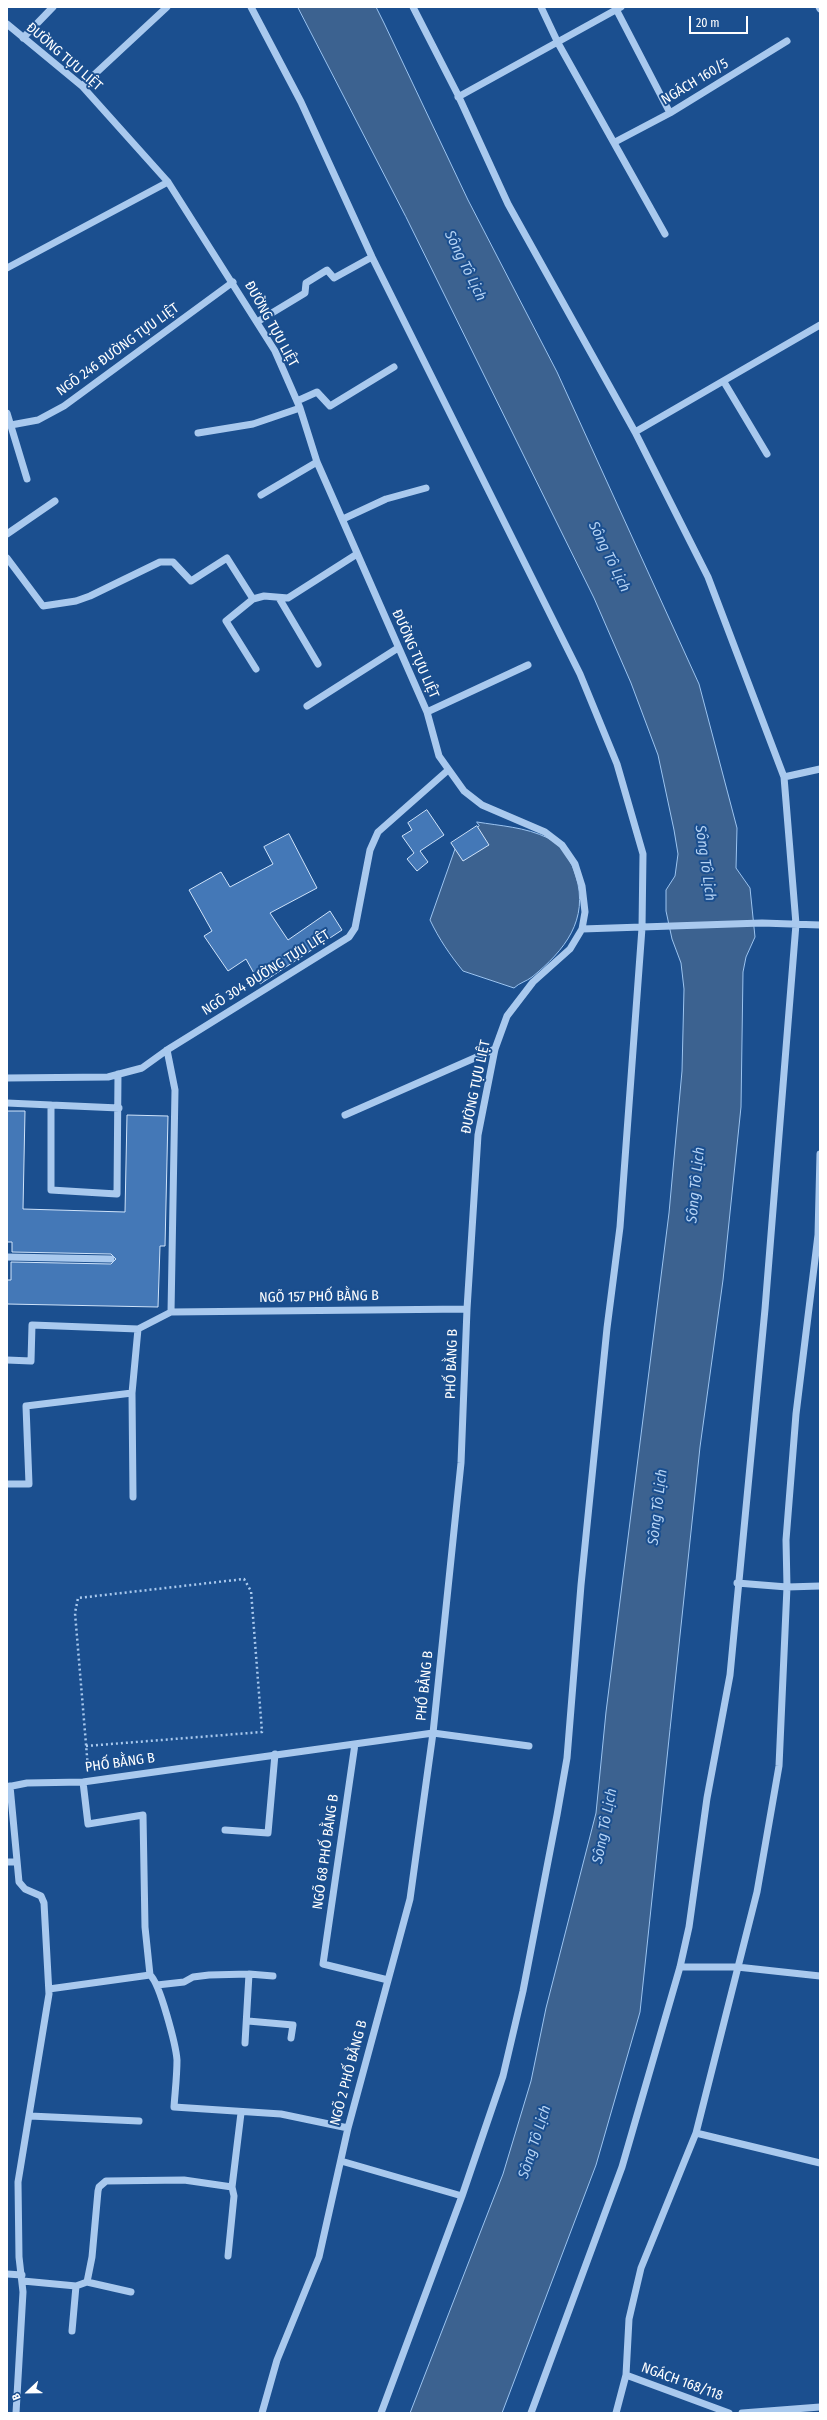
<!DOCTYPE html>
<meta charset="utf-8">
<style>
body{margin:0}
#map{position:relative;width:827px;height:2420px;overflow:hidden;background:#1b4f8f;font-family:"Fira Sans Condensed",sans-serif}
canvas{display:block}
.frame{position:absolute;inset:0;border:8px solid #fff;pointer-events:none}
.north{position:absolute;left:8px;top:2372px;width:40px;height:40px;-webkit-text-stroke:3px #1b4f8f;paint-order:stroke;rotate:248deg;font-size:11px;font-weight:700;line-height:16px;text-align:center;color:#fff}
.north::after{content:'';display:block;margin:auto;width:14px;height:18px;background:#fff;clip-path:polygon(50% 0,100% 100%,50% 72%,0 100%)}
.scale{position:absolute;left:689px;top:16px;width:59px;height:18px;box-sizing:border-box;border:2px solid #fff;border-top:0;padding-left:5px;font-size:12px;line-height:14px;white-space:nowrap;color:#fff;-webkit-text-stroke:3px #1b4f8f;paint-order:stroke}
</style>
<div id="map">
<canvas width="827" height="2420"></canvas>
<div class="frame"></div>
<div class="north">B</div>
<div class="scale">20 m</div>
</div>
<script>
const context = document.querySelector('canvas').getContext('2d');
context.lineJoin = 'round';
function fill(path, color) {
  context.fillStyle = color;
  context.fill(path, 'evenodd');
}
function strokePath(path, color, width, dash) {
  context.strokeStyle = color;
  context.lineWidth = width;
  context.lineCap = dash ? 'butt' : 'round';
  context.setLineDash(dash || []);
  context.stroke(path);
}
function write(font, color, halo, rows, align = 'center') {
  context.font = font + ' "Fira Sans Condensed",sans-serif';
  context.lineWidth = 4;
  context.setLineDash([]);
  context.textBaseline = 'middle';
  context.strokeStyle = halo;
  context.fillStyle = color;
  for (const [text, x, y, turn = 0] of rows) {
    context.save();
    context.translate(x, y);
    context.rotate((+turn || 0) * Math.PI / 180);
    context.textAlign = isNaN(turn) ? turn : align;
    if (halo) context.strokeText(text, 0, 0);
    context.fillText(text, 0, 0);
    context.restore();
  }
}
const water = new Path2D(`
 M298,7h78l8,16 84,177 89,172 142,312 38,144 -1,40 14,20 5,49 -9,20 -3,15 -2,135 -18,173 -23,167 -60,565 -44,153 -94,248h-92l93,-239 28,-93 15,-73 50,-195 10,-101 63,-499 13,-142 2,-82 -3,-26 -9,-24 -6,-28v-21l9,-14 3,-22 -4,-24 -16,-75 -27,-72 -37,-85 -188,-381z
 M477,822c24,4 48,5 71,16 15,8 23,22 28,38 13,44 -11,74 -44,101 -5,4 -13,6 -18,11l-51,-17c-13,-16 -24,-32 -33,-51l25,-71 24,-23z`);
fill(water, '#3c6290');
strokePath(water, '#9cc4f0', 1);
const building = new Path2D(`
 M427,810l17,25 -24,16 8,11 -11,9 -10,-12 7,-6 -12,-17 10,-6 -4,-7z
 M477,826l12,19 -26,16 -12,-18z
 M289,834l28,54 -47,25 18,27 42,-29 12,19 -82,54 -14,-25 -18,12 -24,-35 8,-5 -23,-41 32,-18 9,15 43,-23 -9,-17z
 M7,1111h18l-2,98 102,3 2,-97 41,1 -3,130h-5l-2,61 -151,-3v-24h4v-18l100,2 5,-5 -5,-5 -99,-2v-10h-5z`);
fill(building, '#4478b7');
strokePath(building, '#cfe3fa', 1);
strokePath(new Path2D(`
 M86,1746l176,-14 -11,-141 -7,-12 -166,19 -3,15 13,155`), '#a9c9ee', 2.5, [2, 3]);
strokePath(new Path2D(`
 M251,7l50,95 71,155 208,417 37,90 26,90 -1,74 -22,299 -13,101 -26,257 -14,173 -10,57 -34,176 -20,85 -41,120 -81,217
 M413,7l45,88 50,109 127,228 73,145 76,200 12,147 -31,385 -35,366 -23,123 -18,129 -9,40 -58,200 -91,246
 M541,7l17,36 107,191
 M615,7l55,106
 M819,7l1,2
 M7,24l75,62 86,96 107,169 25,57 17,54 110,250 12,44 25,35 18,14 63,27 17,13 13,19 7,22 3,26 -3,17 -12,20 -37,33 -26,34 -12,33 -17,86 -11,174 -6,154 -28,270 -23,166 -62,229 -29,129 -42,103 -15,53
 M23,38l30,-31
 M82,86l85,-79
 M458,97l163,-90
 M615,142l55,-29 117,-72
 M7,268l161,-86
 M257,322l48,-29 1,-10 21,-13 7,8 38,-21
 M724,382l43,72
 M297,401l20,-9 13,14 64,-39
 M7,413l20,66
 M11,425l27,-5 26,-14 169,-124
 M635,432l185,-107
 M198,433l55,-9 47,-16
 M261,495l56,-33
 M343,519l43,-20 40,-11
 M7,534l48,-33
 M7,558l36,48 33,-5 14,-5 70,-34h13l18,19 36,-23 26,41 11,-3 24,2 69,-44
 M279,598l39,66
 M253,599l-27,22 30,48
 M307,706l91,-58
 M427,712l101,-47
 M784,777l36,-8
 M582,929l180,-6 58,2
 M167,1050l8,40 -4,222
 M118,1074l-1,120 -66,-4v-85l68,3
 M7,1078l101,-1 34,-9 25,-18 182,-113 6,-9 15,-78 8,-18 69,-61
 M7,1103l44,2
 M345,1115l150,-66
 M7,1257l104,2
 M7,1360l24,1 1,-36 106,4
 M132,1393l1,104
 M7,1484h22l-3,-78 106,-13 6,-64 33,-17 296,-3
 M737,1583l50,4 33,-1
 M355,1744l-32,220 65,16
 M83,1782l5,42 55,-9 2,112 5,48
 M10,1786l9,96 6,7 16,7 3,7 5,91 -31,188 1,75 4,35 -7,121
 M7,1787l20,-4 56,-1 350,-49 96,13
 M225,1830l43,3 7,-79
 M7,1862h10
 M680,1967h57l83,9
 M150,1975c10,8 26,71 27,85 0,16 -2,32 -3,47l107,7 67,14
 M157,1985l27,-3 9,-5 16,-2 40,-1 24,2
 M49,1989l101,-14
 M248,2021l45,4 -2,13
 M245,2043l4,-69
 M30,2116l109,5
 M696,2133l124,30
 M341,2161l121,35
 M228,2256l6,-60 -2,-9 9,-74
 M7,2274l15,1
 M23,2281l53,5 11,-4 5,-25 6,-66 1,-4 7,-6 78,-1 48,7
 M87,2282l44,10
 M72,2331l4,-45
 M626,2375l103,38
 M616,2413l10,-38 3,-56 12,-51 55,-135 61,-241 22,-126 8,-179 -1,-47 10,-126 22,-179 2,-81
 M742,2413l78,-6`), '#a9c9ee', 7);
write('14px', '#fff', '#1b4f8f', [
 ["ĐƯỜNG TỰU LIỆT",64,57,41],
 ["NGÁCH 160/5",695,82,-31],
 ["ĐƯỜNG TỰU LIỆT",271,324,61],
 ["NGÕ 246 ĐƯỜNG TỰU LIỆT",118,350,-36],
 ["ĐƯỜNG TỰU LIỆT",415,654,66],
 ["NGÕ 304 ĐƯỜNG TỰU LIỆT",266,973,-32],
 ["ĐƯỜNG TỰU LIỆT",476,1087,-78],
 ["NGÕ 157 PHỐ BẰNG B",319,1297,-1],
 ["PHỐ BẰNG B",452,1364,-88],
 ["PHỐ BẰNG B",425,1686,-84],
 ["PHỐ BẰNG B",120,1763,-8],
 ["NGÕ 68 PHỐ BẰNG B",326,1852,-82],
 ["NGÕ 2 PHỐ BẰNG B",349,2073,-75],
 ["NGÁCH 168/118",682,2382,20]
]);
write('italic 15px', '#b5d3f5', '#1b4f8f', [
 ["Sông Tô Lịch",465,266,64],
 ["Sông Tô Lịch",609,557,64],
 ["Sông Tô Lịch",705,863,82],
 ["Sông Tô Lịch",696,1185,-84],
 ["Sông Tô Lịch",658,1507,-83],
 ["Sông Tô Lịch",605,1826,-79],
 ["Sông Tô Lịch",535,2142,-72]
]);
</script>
